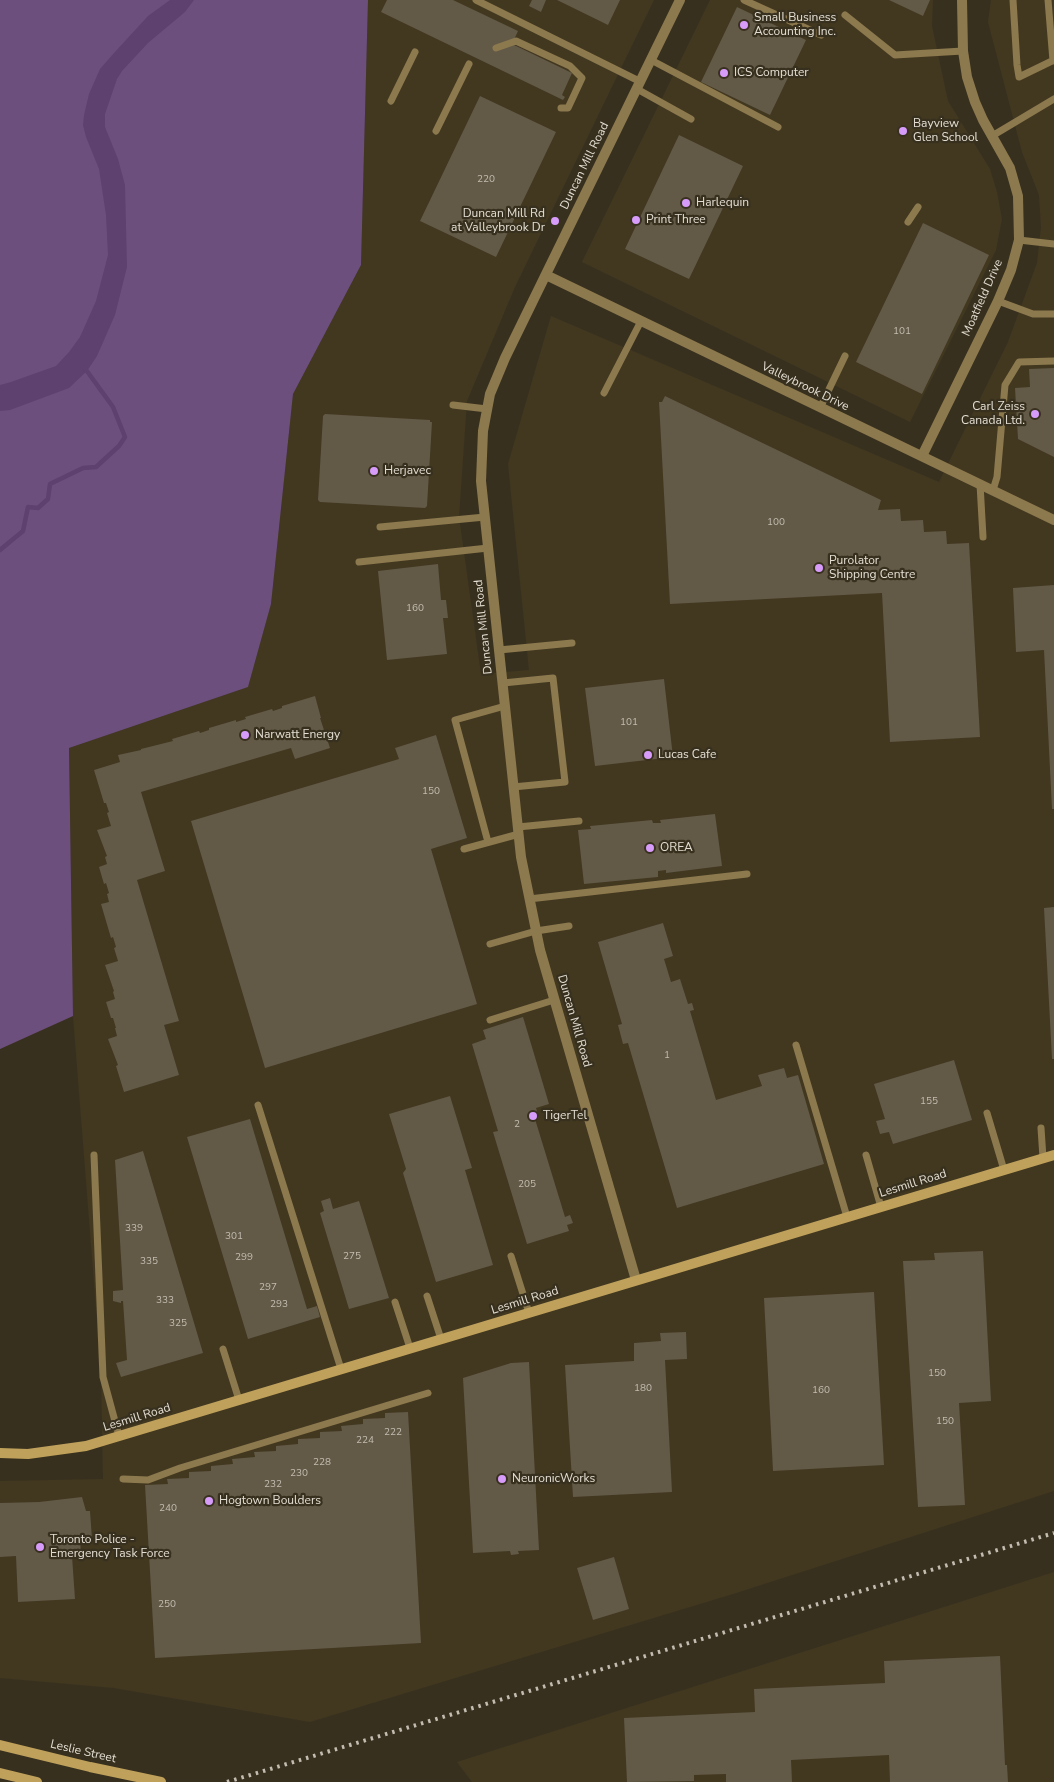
<!DOCTYPE html>
<style>
body{margin:0}
canvas{display:block;background:#38301e}
</style>
<canvas width="1054" height="1782"></canvas>
<script>
const context = document.querySelector('canvas').getContext('2d');
context.lineJoin = 'round';
function fill(path, color) {
  context.fillStyle = color;
  context.fill(path, 'evenodd');
}
function strokePath(path, color, width, dash) {
  context.strokeStyle = color;
  context.lineWidth = width;
  context.lineCap = dash ? 'butt' : 'round';
  context.setLineDash(dash || []);
  context.stroke(path);
}
function write(font, color, halo, rows, align = 'center') {
  context.font = font + ' "Nunito Sans",sans-serif';
  context.lineWidth = 4.5;
  context.setLineDash([]);
  context.textBaseline = 'middle';
  context.strokeStyle = halo;
  context.fillStyle = color;
  for (const [text, x, y, turn = 0] of rows) {
    context.save();
    context.translate(x, y);
    context.rotate((+turn || 0) * Math.PI / 180);
    context.textAlign = isNaN(turn) ? turn : align;
    if (halo) context.strokeText(text, 0, 0);
    context.fillText(text, 0, 0);
    context.restore();
  }
}
fill(new Path2D(`
 M368,0h286l-139,287 -48,114 -8,116 22,157 48,-4 -21,-206 43,-148 388,166 69,-140 29,-79 4,-36 -2,-32 -17,-43 -34,-130 3,-22h63v1491l-321,103 -423,128 -196,-34 -114,-10v-197l103,-2 -2,-108 -28,-355 -4,-268 179,-61 23,-83 22,-210 68,-129z
 M710,0h223l-1,26 16,75 42,68 7,23 5,27 -6,31 -86,172 -328,-160z
 M1054,1572v210h-582l-15,-20z`), '#423820');
fill(new Path2D(`
 M0,0h368l-7,265 -68,129 -22,210 -23,83 -179,61 4,268 -73,33z`), '#6c4f7d');
fill(new Path2D(`
 M170,0h24l-9,12 -37,31 -26,28 -5,8 -12,35v13l13,32 7,26 2,82 -12,48 -18,41 -10,15 -18,17 -59,22 -10,1v-26l11,-3 45,-16 13,-14 11,-15 16,-36 12,-46 -2,-40 -7,-46 -13,-32 -3,-12 1,-10 5,-21 11,-25 14,-16 34,-37z`), '#5e416f');
strokePath(new Path2D(`
 M0,550l23,-19 5,-24 10,1 10,-9 2,-15 33,-16 13,-1 23,-21 6,-9 -12,-30 -29,-40`), '#5e416f', 4.5);
fill(new Path2D(`
 M387,0h66l65,31 -6,13 60,29 -10,22 3,2 -2,3 -182,-88z
 M532,0h14l-5,12 -12,-6z
 M557,0h63l-12,25z
 M889,0h41l-7,16z
 M737,7l69,33 -36,75 -69,-33z
 M480,96l76,36 -60,125 -76,-36z
 M679,135l64,31 -54,113 -64,-30z
 M923,223l66,32 -67,139 -66,-32z
 M1054,368v89l-36,-18 -3,-51 15,-1 -1,-18z
 M665,396l216,104 -3,10 22,-1 1,12 22,-1 1,12 22,-1 1,13 22,-1 11,194 -90,5 -8,-149 -212,11 -11,-202h3z
 M325,414l105,6v2h2l-5,84 -2,2 -105,-6 -2,-2 5,-84z
 M438,564l3,36h5l2,18h-5l4,36 -60,6 -9,-89z
 M1054,585v224h-2l-8,-159 -28,2 -3,-64z
 M664,679l9,78 -78,9 -10,-78z
 M315,696l6,22h-1l10,30 -35,11 -4,-11 -150,44 24,79 -28,9 42,141 -15,4 15,50 -55,17 -8,-26 2,-1 -10,-26 9,-3 -2,-8h1l-3,-10h-2l-5,-16 9,-3 -2,-7 1,-1 -9,-26 13,-4 -4,-13 2,-1 -3,-10 -2,1 -10,-34 8,-2 -2,-8 2,-1 -3,-10 -2,1 -5,-17 8,-3 -2,-7 2,-1 -10,-26 14,-4 -4,-13 2,-1 -3,-9h-2l-10,-33 26,-8 -2,-7 23,-5v-1l32,-8 -1,-2 27,-8 1,2 9,-3v-2l27,-8v2l10,-3 -1,-2 27,-8 1,2 9,-3v-2z
 M436,735l31,103 -36,11 46,155 -212,64 -74,-247 208,-62 -4,-11z
 M715,814l7,52 -56,7v-3l-8,1v6l-74,7 -6,-54 13,-1 -1,-3 62,-6 1,3h8l-1,-3z
 M1054,907v152h-2l-8,-151z
 M663,923l10,33 -9,3 7,23 9,-3 8,25 4,-1 2,7 -4,1 26,89 46,-14 -4,-11 26,-7 3,10 11,-3 26,89 -147,44 -49,-165 -5,1 -5,-19 4,-1 -24,-82z
 M523,1017l26,87 -13,4 3,10 -4,1 30,98 5,-2 3,8 -6,2 2,6 -42,13 -34,-112 5,-1 -26,-87 14,-5 -3,-9z
 M954,1060l18,60 -79,24 -4,-12 -9,2 -4,-13 9,-2 -11,-35z
 M450,1096l22,72 -7,2 28,95 -57,17 -33,-109 3,-4 -17,-55z
 M250,1119l57,190 10,-3 3,11 -72,22 -61,-202z
 M143,1151l60,202 -82,24 -5,-14 11,-3 -4,-59h-2v2l-8,-2v-10l10,-1 -8,-130z
 M330,1198l3,11 26,-8 30,97 -40,11 -29,-96 4,-2 -3,-10z
 M983,1251l8,150 -32,2 6,102 -47,2 -15,-246 32,-1 -1,-7z
 M874,1292l10,173 -111,6 -9,-173z
 M686,1332l1,27 -22,1 7,132 -99,5 -8,-132 69,-4v-18l27,-2 -1,-8z
 M529,1362l10,188 -21,1 1,3 -8,1 -1,-4 -37,2 -10,-175 48,-15z
 M408,1412l13,231 -266,15 -10,-173 23,-1 -1,-5 22,-1v-6l22,-1v-5l22,-2 -1,-5 23,-2 -1,-5 22,-1v-5l22,-2v-5l22,-1v-6l22,-1 -1,-5 22,-2v-5l22,-1v-5z
 M82,1497l4,14h4l2,28h-12l1,16 -9,1 3,43 -57,3 -2,-46 -16,1v-54l39,-1z
 M614,1557l15,52 -36,11 -16,-52z
 M1000,1656l5,109h2l1,17h-118l-1,-27 -98,5 1,22h-66v-8l-32,1v6l-67,1 -3,-64 131,-6 -1,-23 131,-6 -1,-22z`), '#625947');
strokePath(new Path2D(`
 M476,0l165,82
 M744,0l77,35
 M1013,0l4,65 2,12 35,-17
 M1048,0l5,61
 M845,15l50,40 68,-4
 M496,48l20,-7 54,25 12,12 -14,30h-7
 M651,60l127,67
 M637,89l54,30
 M391,101l24,-49
 M436,131l33,-67
 M992,136l62,-37
 M908,222l10,-15
 M1019,240l35,4
 M998,301l35,13h21
 M604,393l37,-72
 M453,405l34,4
 M820,408l25,-52
 M980,484l3,53
 M993,490l4,-13 8,-92 14,-23 35,-1
 M380,527l105,-10
 M359,562l129,-14
 M499,650l73,-7
 M503,683l50,-5 12,104 -52,5
 M518,827l61,-6
 M488,842l-33,-122 50,-14
 M464,849l55,-15
 M529,899l218,-25
 M490,944l46,-13 33,-5
 M490,1020l64,-20
 M796,1045l51,172
 M258,1105l83,264
 M987,1113l17,57
 M1041,1128l2,30
 M94,1155l9,222 16,59
 M866,1155l15,52
 M511,1256l18,57
 M427,1296l14,43
 M395,1302l15,46
 M223,1349l16,51
 M123,1479l25,1 32,-12 248,-75`), '#8c794e', 7);
strokePath(new Path2D(`
 M546,275l508,245
 M922,456l76,-155 13,-31 8,-30 -1,-44 -8,-28 -27,-48 -8,-18 -8,-25 -4,-26 -1,-51
 M636,1280l-96,-330 -19,-93 -40,-376 2,-50 7,-37 15,-36 175,-358`), '#8c794e', 10);
strokePath(new Path2D(`
 M0,1453l28,1 58,-8 968,-291
 M0,1745l90,22 71,15
 M0,1773l37,9`), '#bfa15b', 10);
strokePath(new Path2D(`
 M227,1782l827,-249`), '#c3bdb1', 4, [2.5, 5]);
for (const [x, y, r, color] of [
 [744,25,5,"#d79bf9"],
 [724,73,5,"#d79bf9"],
 [903,131,5,"#d79bf9"],
 [686,203,5,"#d79bf9"],
 [636,220,5,"#d79bf9"],
 [555,221,5,"#d79bf9"],
 [1035,414,5,"#d79bf9"],
 [374,471,5,"#d79bf9"],
 [819,568,5,"#d79bf9"],
 [245,735,5,"#d79bf9"],
 [648,755,5,"#d79bf9"],
 [650,848,5,"#d79bf9"],
 [533,1116,5,"#d79bf9"],
 [502,1479,5,"#d79bf9"],
 [209,1501,5,"#d79bf9"],
 [40,1547,5,"#d79bf9"]
]) {
  const dot = new Path2D();
  dot.arc(x, y, r, 0, 2 * Math.PI);
  context.fillStyle = color;
  context.fill(dot);
  strokePath(dot, '#38301e', 2);
}
write('10px', '#c3bdb0', null, [
 ["220",486,180],
 ["101",902,332],
 ["100",776,523],
 ["160",415,609],
 ["101",629,723],
 ["150",431,792],
 ["1",667,1056],
 ["155",929,1102],
 ["2",517,1125],
 ["205",527,1185],
 ["339",134,1229],
 ["301",234,1237],
 ["275",352,1257],
 ["299",244,1258],
 ["335",149,1262],
 ["297",268,1288],
 ["333",165,1301],
 ["293",279,1305],
 ["325",178,1324],
 ["150",937,1374],
 ["180",643,1389],
 ["160",821,1391],
 ["150",945,1422],
 ["222",393,1433],
 ["224",365,1441],
 ["228",322,1463],
 ["230",299,1474],
 ["232",273,1485],
 ["240",168,1509],
 ["250",167,1605]
]);
write('12px', '#e3ded3', '#38301e', [
 ["Small Business",754,18],
 ["Accounting Inc.",754,32],
 ["ICS Computer",734,73],
 ["Bayview",913,124],
 ["Glen School",913,138],
 ["Harlequin",696,203],
 ["Duncan Mill Rd",545,214,"right"],
 ["at Valleybrook Dr",545,228,"right"],
 ["Print Three",646,220],
 ["Carl Zeiss",1025,407,"right"],
 ["Canada Ltd.",1025,421,"right"],
 ["Herjavec",384,471],
 ["Purolator",829,561],
 ["Shipping Centre",829,575],
 ["Narwatt Energy",255,735],
 ["Lucas Cafe",658,755],
 ["OREA",660,848],
 ["TigerTel",543,1116],
 ["NeuronicWorks",512,1479],
 ["Hogtown Boulders",219,1501],
 ["Toronto Police -",50,1540],
 ["Emergency Task Force",50,1554]
], 'left');
write('12px', '#e3ded3', '#38301e', [
 ["Duncan Mill Road",585,166,-64],
 ["Moatfield Drive",983,298,-66],
 ["Valleybrook Drive",805,387,26],
 ["Duncan Mill Road",484,627,-96],
 ["Duncan Mill Road",574,1021,74],
 ["Lesmill Road",913,1184,-17],
 ["Lesmill Road",525,1301,-17],
 ["Lesmill Road",137,1418,-17],
 ["Leslie Street",83,1752,13]
]);
</script>
